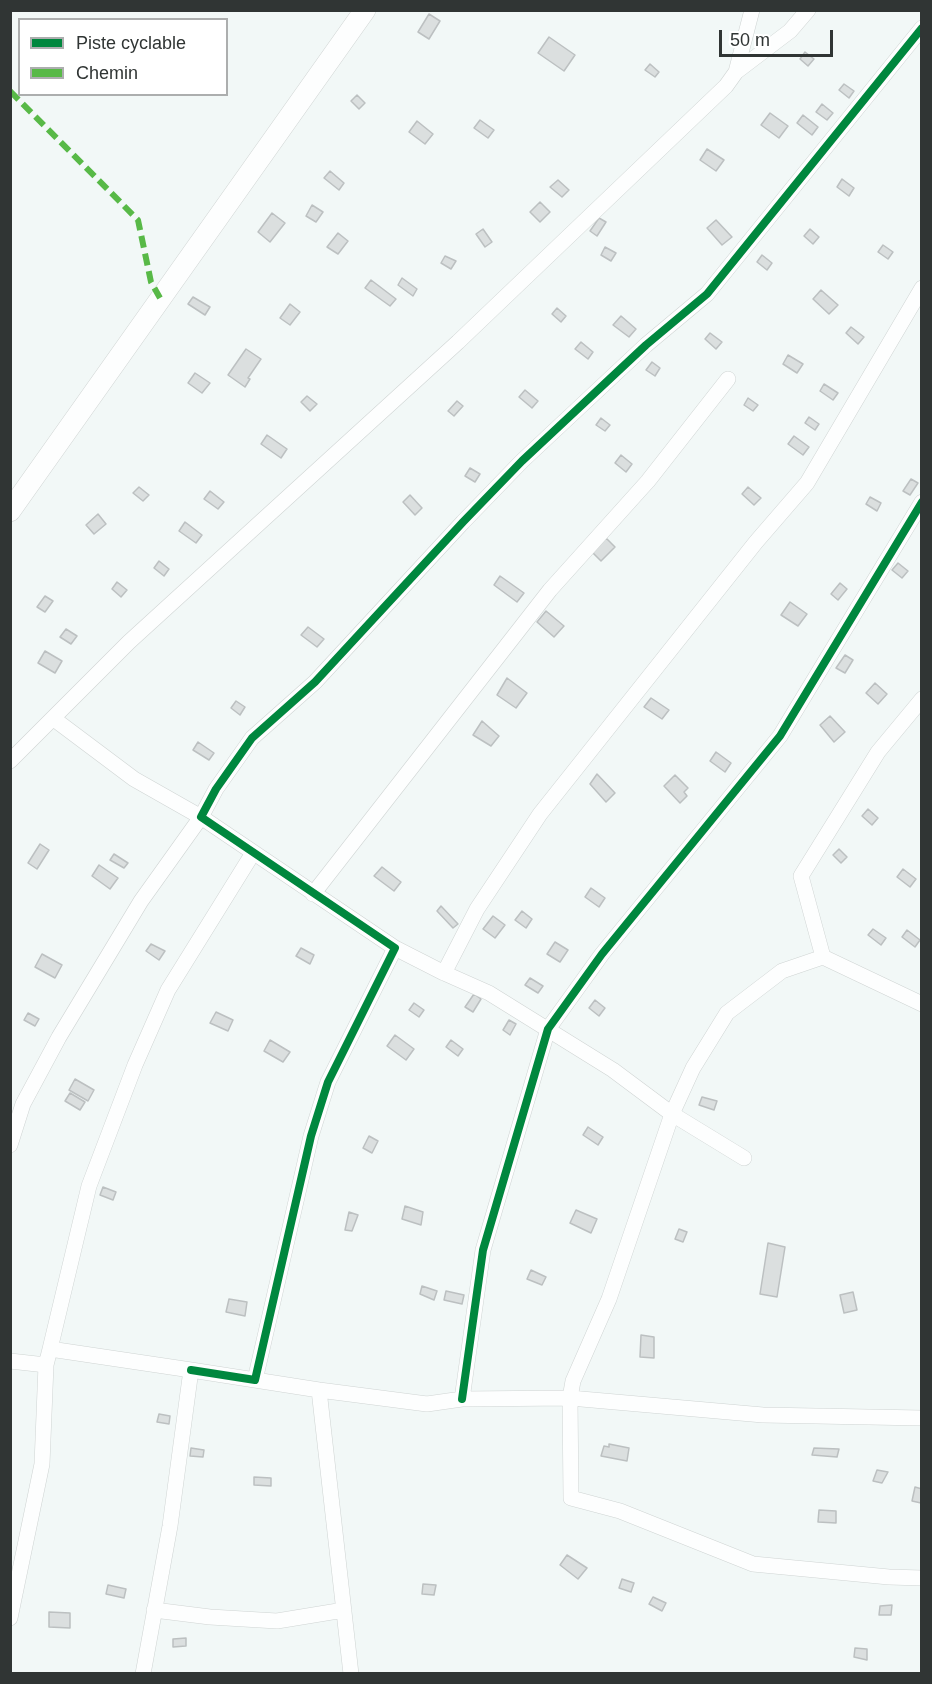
<!DOCTYPE html>
<style>
body{margin:0}
#map{position:relative;width:932px;height:1684px;overflow:hidden;background:#f2f8f7;font-family:Arial,sans-serif}
canvas{display:block}
.frame{position:absolute;inset:0;border:12px solid #303534;pointer-events:none}
.legend{position:absolute;left:18px;top:18px;width:210px;height:78px;box-sizing:border-box;background:#fff;border:2px solid #acaeae;margin:0;padding:8px 10px;list-style:none;font-size:18px;color:#303534}
.legend li{display:flex;align-items:center;gap:12px;height:30px}
.legend b{width:30px;border:2px solid #acaeae}
.scale{position:absolute;left:719px;top:30px;width:114px;height:27px;box-sizing:border-box;border:3px solid #303534;border-top:0;padding-left:8px;font-size:18px;line-height:21px;white-space:nowrap;color:#303534;-webkit-text-stroke:4px #fff;paint-order:stroke}
</style>
<div id="map">
<canvas width="932" height="1684"></canvas>
<div class="frame"></div>
<ul class="legend">
<li><b style="height:8px;background:#00873e"></b>Piste cyclable</li>
<li><b style="height:8px;background:#58b947"></b>Chemin</li>
</ul>
<div class="scale">50 m</div>
</div>
<script>
const context = document.querySelector('canvas').getContext('2d');
context.lineJoin = 'round';
function fill(path, color) {
  context.fillStyle = color;
  context.fill(path, 'evenodd');
}
function strokePath(path, color, width, dash) {
  context.strokeStyle = color;
  context.lineWidth = width;
  context.lineCap = dash ? 'butt' : 'round';
  context.setLineDash(dash || []);
  context.stroke(path);
}
const building = new Path2D(`
 M429,14l11,7 -11,18 -11,-7z
 M549,37l26,18 -11,16 -26,-18z
 M805,52l9,7 -6,7 -8,-7z
 M650,64l9,8 -4,5 -10,-7z
 M844,84l10,7 -5,7 -10,-8z
 M357,95l8,8 -6,6 -8,-8z
 M822,104l11,9 -6,7 -11,-8z
 M770,113l18,13 -9,12 -18,-13z
 M803,115l15,12 -6,8 -15,-12z
 M480,120l14,10 -6,8 -14,-10z
 M417,121l16,13 -8,10 -16,-12z
 M707,149l17,11 -8,11 -16,-11z
 M330,171l14,12 -5,7 -15,-12z
 M842,179l12,9 -5,8 -12,-9z
 M558,180l11,10 -7,7 -12,-10z
 M540,202l10,10 -10,10 -10,-10z
 M312,205l11,7 -7,10 -10,-6z
 M272,213l13,10 -15,19 -12,-10z
 M599,218l7,4 -9,14 -7,-5z
 M716,220l16,17 -10,8 -15,-17z
 M483,229l9,13 -7,5 -9,-13z
 M810,229l9,8 -6,7 -9,-8z
 M338,233l10,8 -10,13 -11,-7z
 M883,245l10,7 -5,7 -10,-7z
 M605,247l11,6 -5,8 -10,-6z
 M762,255l10,8 -5,7 -10,-8z
 M445,256l11,5 -5,8 -10,-6z
 M402,278l15,11 -4,7 -15,-11z
 M371,280l25,19 -6,7 -25,-18z
 M821,290l17,15 -9,9 -16,-15z
 M193,297l17,10 -5,8 -17,-11z
 M290,304l10,8 -10,13 -10,-7z
 M557,308l9,8 -5,6 -9,-8z
 M621,316l15,13 -7,8 -16,-12z
 M851,327l13,10 -6,7 -12,-11z
 M710,333l12,9 -6,7 -11,-10z
 M581,342l12,10 -5,7 -13,-10z
 M246,349l15,10 -13,19 2,1 -5,8 -17,-12z
 M788,355l15,9 -6,9 -14,-9z
 M652,362l8,6 -5,8 -9,-6z
 M195,373l15,10 -8,10 -14,-10z
 M824,384l14,9 -5,7 -13,-9z
 M525,390l13,11 -6,7 -13,-11z
 M307,396l10,8 -7,7 -9,-9z
 M748,398l10,7 -5,6 -9,-6z
 M457,401l6,5 -9,10 -6,-5z
 M809,417l10,7 -4,6 -10,-7z
 M601,418l9,7 -5,6 -9,-6z
 M267,435l20,14 -6,9 -20,-14z
 M794,436l15,11 -6,8 -15,-11z
 M621,455l11,9 -6,8 -11,-9z
 M470,468l10,6 -5,8 -10,-6z
 M911,479l7,4 -8,12 -7,-4z
 M139,487l10,8 -6,6 -10,-8z
 M748,487l13,11 -7,7 -12,-11z
 M210,491l14,11 -6,7 -14,-10z
 M410,495l12,13 -7,7 -12,-13z
 M870,497l11,6 -4,8 -11,-7z
 M98,514l8,10 -12,10 -8,-9z
 M185,522l17,13 -6,8 -17,-12z
 M606,538l9,9 -14,14 -9,-9z
 M159,561l10,8 -5,7 -10,-8z
 M898,563l10,8 -6,7 -10,-8z
 M500,576l24,17 -7,9 -23,-17z
 M117,582l10,8 -6,7 -9,-8z
 M840,583l7,6 -9,11 -7,-6z
 M45,596l8,5 -8,11 -8,-5z
 M790,602l17,12 -9,12 -17,-11z
 M546,611l18,15 -10,11 -17,-15z
 M308,627l16,12 -7,8 -16,-12z
 M66,629l11,7 -6,8 -11,-7z
 M45,651l17,10 -7,12 -17,-10z
 M845,655l8,5 -8,13 -9,-5z
 M507,678l20,15 -11,15 -19,-13z
 M875,683l12,11 -9,10 -12,-11z
 M651,698l18,12 -7,9 -18,-12z
 M236,701l9,6 -5,8 -9,-7z
 M830,716l15,16 -11,10 -14,-17z
 M482,721l17,15 -8,10 -18,-11z
 M198,742l16,11 -5,7 -16,-10z
 M716,752l15,11 -6,9 -15,-11z
 M597,774l18,19 -9,9 -16,-18z
 M675,775l13,13 -4,4 3,4 -7,7 -16,-17z
 M868,809l10,9 -6,7 -10,-9z
 M40,844l9,6 -12,19 -9,-6z
 M839,849l8,8 -6,6 -8,-8z
 M114,854l14,9 -4,5 -14,-8z
 M99,865l19,13 -8,11 -18,-13z
 M382,867l19,15 -7,9 -20,-15z
 M903,869l13,10 -6,8 -13,-10z
 M591,888l14,10 -6,9 -14,-10z
 M441,906l17,18 -5,4 -16,-17z
 M522,911l10,8 -6,9 -11,-8z
 M493,916l12,9 -10,13 -12,-9z
 M873,929l13,9 -5,7 -13,-10z
 M907,930l13,10 -5,7 -13,-10z
 M555,942l13,8 -8,12 -13,-8z
 M151,944l14,7 -6,9 -13,-9z
 M301,948l13,7 -4,9 -14,-8z
 M42,954l20,11 -7,13 -20,-11z
 M530,978l13,8 -5,7 -13,-8z
 M474,994l7,5 -8,13 -8,-5z
 M595,1000l10,8 -6,8 -10,-8z
 M414,1003l10,7 -5,7 -10,-7z
 M216,1012l17,8 -5,11 -18,-8z
 M28,1013l11,6 -4,7 -11,-6z
 M509,1020l7,4 -6,11 -7,-5z
 M395,1035l19,14 -8,11 -19,-14z
 M270,1040l20,12 -7,10 -19,-11z
 M451,1040l12,9 -5,7 -12,-9z
 M75,1079l19,11 -6,11 -19,-11z
 M70,1093l15,9 -5,8 -15,-9z
 M702,1097l15,4 -3,9 -15,-5z
 M588,1127l15,10 -5,8 -15,-10z
 M369,1136l9,5 -6,12 -9,-5z
 M103,1187l13,5 -3,8 -13,-5z
 M405,1206l18,6 -2,13 -19,-6z
 M576,1210l21,9 -6,14 -21,-10z
 M349,1212l9,3 -6,16 -7,-1z
 M679,1229l8,3 -4,10 -8,-3z
 M768,1243l17,4 -8,50 -17,-3z
 M531,1270l15,7 -4,8 -15,-6z
 M422,1286l15,5 -3,9 -14,-6z
 M446,1291l18,4 -2,9 -18,-4z
 M853,1292l4,18 -13,3 -4,-18z
 M229,1299l18,3 -2,14 -19,-4z
 M641,1335l13,2v21l-14,-1z
 M159,1414l11,2 -1,8 -12,-2z
 M609,1444l20,4 -2,13 -26,-5 3,-10 5,1z
 M191,1448l13,2 -1,7 -13,-1z
 M814,1448l25,1 -2,8 -25,-2z
 M877,1470l11,2 -6,11 -9,-2z
 M254,1477l17,1v8l-17,-1z
 M915,1487l7,2 -1,14 -9,-2z
 M819,1510l17,1v12l-18,-1z
 M567,1555l20,13 -9,11 -18,-14z
 M622,1579l12,4 -3,9 -12,-4z
 M423,1584l13,1 -2,10 -12,-1z
 M108,1585l18,4 -2,9 -18,-4z
 M653,1597l13,6 -4,8 -13,-7z
 M892,1605l-1,10h-12l1,-9z
 M49,1612l21,1v15l-21,-1z
 M186,1638v8l-13,1v-8z
 M855,1648l12,1v11l-13,-3z`);
fill(building, '#dbdfdf');
strokePath(building, '#bcc0c1', 1.5);
const street = new Path2D(`
 M736,72l16,-62
 M922,699l-44,53 -77,124 22,81 99,47
 M10,761l119,-119 329,-300 268,-256 10,-14 54,-41 18,-21
 M313,894l237,-304 98,-109 80,-102
 M395,948l49,25 45,20 124,77 59,44 72,44
 M823,957l-41,14 -55,42 -34,55 -21,46 -63,185 -36,82 -3,17 1,100 49,13 133,53 136,13 33,1
 M444,973l33,-64 63,-95 216,-272 51,-59 115,-195
 M10,1145l13,-41 36,-67 82,-136 60,-84 -67,-38 -80,-60
 M50,1349l39,-163 46,-121 33,-75 85,-137
 M10,1361l36,4 4,-16 141,21 -21,156 -27,148
 M191,1370l64,10 56,-244 17,-54 67,-134 -194,-131 15,-28 36,-51 63,-56 148,-160 59,-61 124,-116 61,-51 215,-266
 M255,1380l64,10 108,14 35,-5 108,-1 193,17 159,3
 M319,1390l32,284
 M462,1399l21,-149 65,-221 54,-75 178,-218 142,-234
 M154,1610l56,7 67,4 67,-11
 M10,1618l32,-154 4,-99`);
const secondary = new Path2D(`
 M10,511l355,-501`);
strokePath(street, '#cfd4d3', 16);
strokePath(secondary, '#cfd4d3', 22);
strokePath(street, '#fdfefe', 15);
strokePath(secondary, '#fdfefe', 21);
strokePath(new Path2D(`
 M10,91l128,129 13,62 9,16`), '#58b947', 6, [12, 6]);
strokePath(new Path2D(`
 M191,1370l64,10 56,-244 17,-54 67,-134 -194,-131 15,-28 36,-51 63,-56 148,-160 59,-61 124,-116 61,-51 215,-266
 M462,1399l21,-149 65,-221 54,-75 178,-218 142,-234`), '#00873e', 8);
</script>
